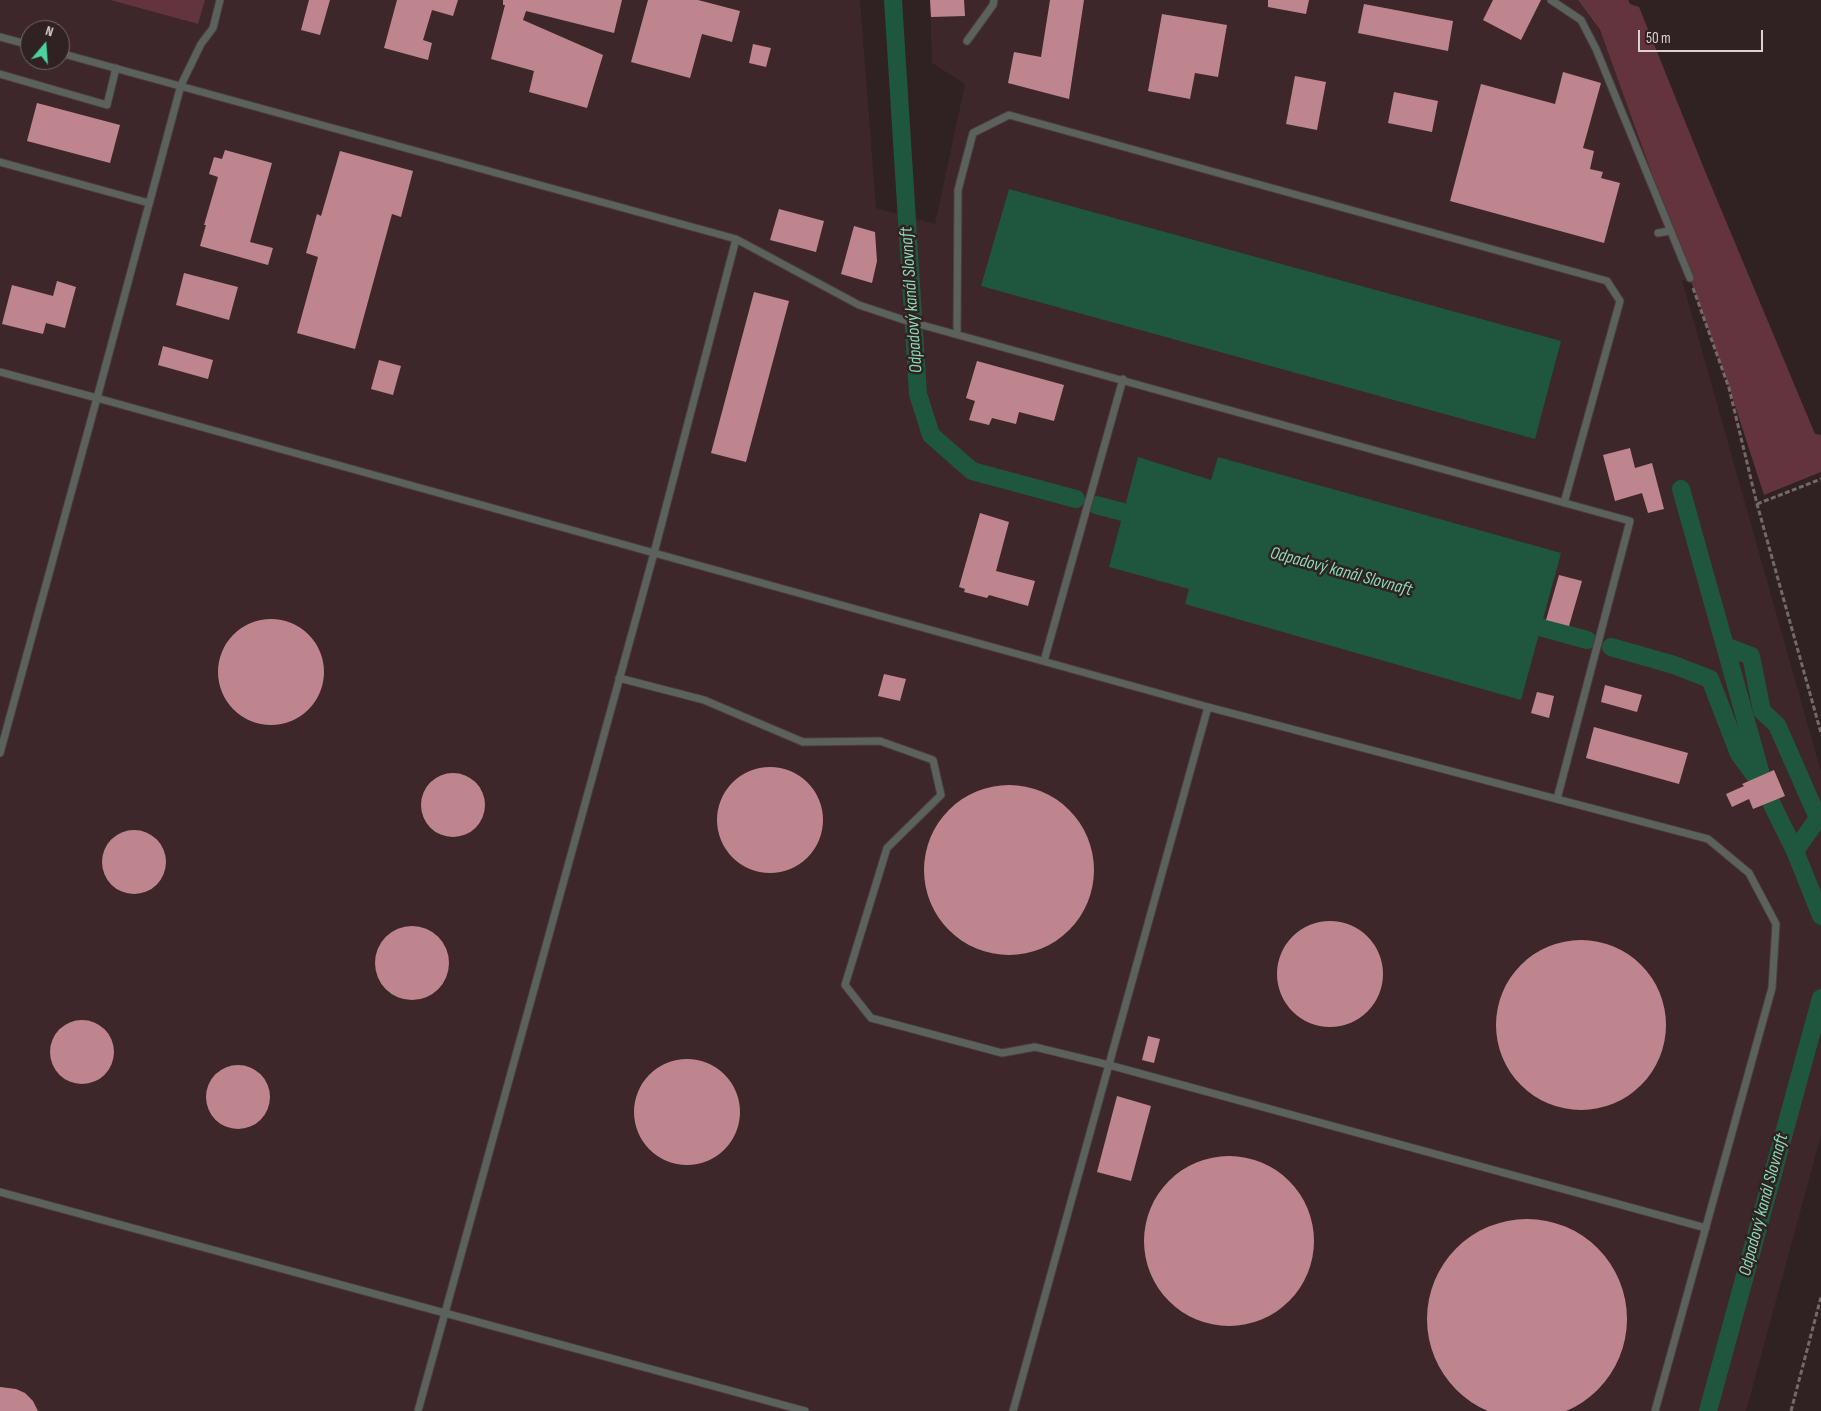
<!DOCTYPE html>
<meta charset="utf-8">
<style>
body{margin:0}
#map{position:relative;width:1821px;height:1411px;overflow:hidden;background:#302123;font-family:"Sofia Sans Condensed",sans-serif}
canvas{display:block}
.north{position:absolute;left:20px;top:20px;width:50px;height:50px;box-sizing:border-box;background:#302123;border:1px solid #756869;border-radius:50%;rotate:18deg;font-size:14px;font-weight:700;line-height:20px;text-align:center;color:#dcd2d3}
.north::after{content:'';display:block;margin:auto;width:18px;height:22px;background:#4ad49c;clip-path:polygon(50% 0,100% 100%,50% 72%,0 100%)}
.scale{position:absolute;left:1638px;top:30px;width:125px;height:22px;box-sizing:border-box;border:2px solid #dcd2d3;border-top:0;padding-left:6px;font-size:15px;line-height:18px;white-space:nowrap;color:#dcd2d3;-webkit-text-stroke:4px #302123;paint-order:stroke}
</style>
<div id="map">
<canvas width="1821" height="1411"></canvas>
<div class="north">N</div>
<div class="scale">50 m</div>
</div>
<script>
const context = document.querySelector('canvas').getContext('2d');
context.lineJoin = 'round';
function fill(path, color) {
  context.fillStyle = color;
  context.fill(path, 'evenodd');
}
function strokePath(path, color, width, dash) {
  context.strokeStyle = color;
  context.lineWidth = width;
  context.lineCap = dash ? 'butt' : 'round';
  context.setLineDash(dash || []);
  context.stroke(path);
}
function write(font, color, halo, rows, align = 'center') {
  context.font = font + ' "Sofia Sans Condensed",sans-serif';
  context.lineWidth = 5;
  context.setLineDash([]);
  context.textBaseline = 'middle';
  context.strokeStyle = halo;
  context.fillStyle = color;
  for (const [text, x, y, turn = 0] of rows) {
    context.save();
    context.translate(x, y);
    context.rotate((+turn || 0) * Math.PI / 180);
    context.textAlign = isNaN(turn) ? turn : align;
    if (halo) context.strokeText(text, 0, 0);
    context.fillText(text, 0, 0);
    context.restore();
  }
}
fill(new Path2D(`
 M0,0h110l88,24 7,-24h655l16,208 59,16 30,-140 -33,-21 -2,-63h648l21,30 104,255 -21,-5 139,492v363l-75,276h-1746zM30,30h30v30h-30z`), '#3d272b');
fill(new Path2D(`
 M110,0h95l-7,24z
 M1578,0h50l2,4 9,3 66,164 110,263 6,1v37l-57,23 -37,-114 -127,-351z`), '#63343d');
fill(new Path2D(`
 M1009,189l552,152 -26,98 -554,-153z
 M1138,457l73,23 7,-23 343,96 -40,147 -336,-96 4,-15 -80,-22z`), '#1e563e');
strokePath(new Path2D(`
 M893,0l25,394 13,41 41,36 104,28
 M1681,489l81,289
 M1096,505l50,13
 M1518,621l69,19
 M1725,646l26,10 11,55 15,14 41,93 -23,33
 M1611,647l63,18 36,14 29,75 25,34 31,63 26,65
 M1708,1411l113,-413`), '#1e563e', 18);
fill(new Path2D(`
 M309,0h21l-10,35 -19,-5z
 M397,0h61l-5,16 -21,-6 -9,30 9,3 -4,17 -44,-12z
 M503,0h119l-8,33 -88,-22 -3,9 80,35 -16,53 -58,-16 5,-21 -43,-12 14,-54h-2z
 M648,0h50l42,11 -8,31 -30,-8 -12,44 -59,-16z
 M930,0h34l1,16 -34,1z
 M1050,0h34l-15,99 -61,-16 6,-31 27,5z
 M1268,0h41l-3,14 -38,-7z
 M1493,0h48l-20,40 -38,-20z
 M1364,4l89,17 -5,30 -90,-18z
 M1162,14l65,11 -9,52 -23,-4 -5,26 -42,-8z
 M753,44l18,4 -5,19 -17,-4z
 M1563,72l38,11 -18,65 11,3 -4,18 13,3 -2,6 19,5 -16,60 -154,-42 31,-117 74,20z
 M1295,76l31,6 -9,48 -31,-6z
 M1394,92l44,9 -6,31 -44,-9z
 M37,103l83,22 -10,38 -83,-22z
 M225,150l47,13 -22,79 23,6 -5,17 -68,-19 6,-21h-2l14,-48 -9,-3 5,-17 8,2z
 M340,151l73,20 -12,46 -9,-3 -37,135 -58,-16 21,-76 -12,-4 11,-39 4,2z
 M779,209l45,12 -8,31 -46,-12z
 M854,226l21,6 2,29 -5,22 -31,-9z
 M184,273l54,14 -9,33 -53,-15z
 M57,281l19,6 -11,41 -19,-5 -3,11 -41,-10 10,-39 41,11z
 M754,292l35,9 -43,161 -35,-9z
 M163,346l50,14 -5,19 -50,-14z
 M379,360l22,6 -8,29 -22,-6z
 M977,361l87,24 -10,36 -35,-9 -3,12 -24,-6 -3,7 -20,-5 6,-19 -9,-3z
 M1630,448l5,20 17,-5 12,46 -16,4 -6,-20 -27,8 -12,-46z
 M980,513l29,9 -13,49 39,10 -7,25 -39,-11 -2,3 -23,-6 1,-3 -6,-2z
 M1559,575l23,6 -13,45 -23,-6z
 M218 672a53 53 0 1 1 106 0a53 53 0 1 1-106 0Z
 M884,674l22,5 -6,22 -22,-5z
 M1605,685l37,10 -5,17 -36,-10z
 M1537,692l17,4 -5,22 -18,-5z
 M1594,727l94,26 -9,31 -93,-26z
 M717 820a53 53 0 1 1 106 0a53 53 0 1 1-106 0Z
 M1774,770l11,26 -32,13 -4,-10 -17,8 -6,-13 18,-8 -2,-2z
 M421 805a32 32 0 1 1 64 0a32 32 0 1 1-64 0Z
 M924 870a85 85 0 1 1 170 0a85 85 0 1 1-170 0Z
 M102 862a32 32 0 1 1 64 0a32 32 0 1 1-64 0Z
 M1277 974a53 53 0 1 1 106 0a53 53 0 1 1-106 0Z
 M375 963a37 37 0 1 1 74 0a37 37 0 1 1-74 0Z
 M1496 1025a85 85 0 1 1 170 0a85 85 0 1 1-170 0Z
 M50 1052a32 32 0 1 1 64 0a32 32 0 1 1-64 0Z
 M1148,1036l12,3 -6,24 -12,-3z
 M634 1112a53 53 0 1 1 106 0a53 53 0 1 1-106 0Z
 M206 1097a32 32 0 1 1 64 0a32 32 0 1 1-64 0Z
 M1117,1096l34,10 -20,75 -34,-9z
 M1144 1241a85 85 0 1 1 170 0a85 85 0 1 1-170 0Z
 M1427 1319a100 100 0 1 1 200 0a100 100 0 1 1-200 0Z
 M0,1387l16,2 9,4 8,8 5,10h-38z`), '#be858f');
const service = new Path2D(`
 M1551,0l30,20 15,29 94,229
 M0,37l30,8
 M967,41l26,-36 1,-5
 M60,53l676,186 123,66 45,15 726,201 -73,278
 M0,74l107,31 9,-37
 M0,162l149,41
 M1658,233l12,-2
 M957,334l1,-144 15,-57 36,-18 598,166 13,20 -56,202
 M0,372l97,26 84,-313 20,-41 12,-16 7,-28
 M1044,661l79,-282
 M619,678l85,22 99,42 77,-1 53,19 8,35 -54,53 -42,137 26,33 131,35 33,-6 74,18 597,163
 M0,753l97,-355 1111,309
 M0,1192l805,219
 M418,1411l236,-858 82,-314
 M1013,1411l195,-704 500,132 41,34 27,51 -4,64 -117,423`);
strokePath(service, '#4c3d3f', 9);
strokePath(new Path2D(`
 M1693,288l36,100 28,116 64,229
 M1757,504l64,-25
 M1791,1411l30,-114`), '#756869', 3, [5, 2.5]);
strokePath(service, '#5b625e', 7);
write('italic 18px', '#87dbb3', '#302123', [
 ["Odpadový kanál Slovnaft",912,300,-94],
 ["Odpadový kanál Slovnaft",1341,572,15],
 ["Odpadový kanál Slovnaft",1764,1205,-75]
]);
</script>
